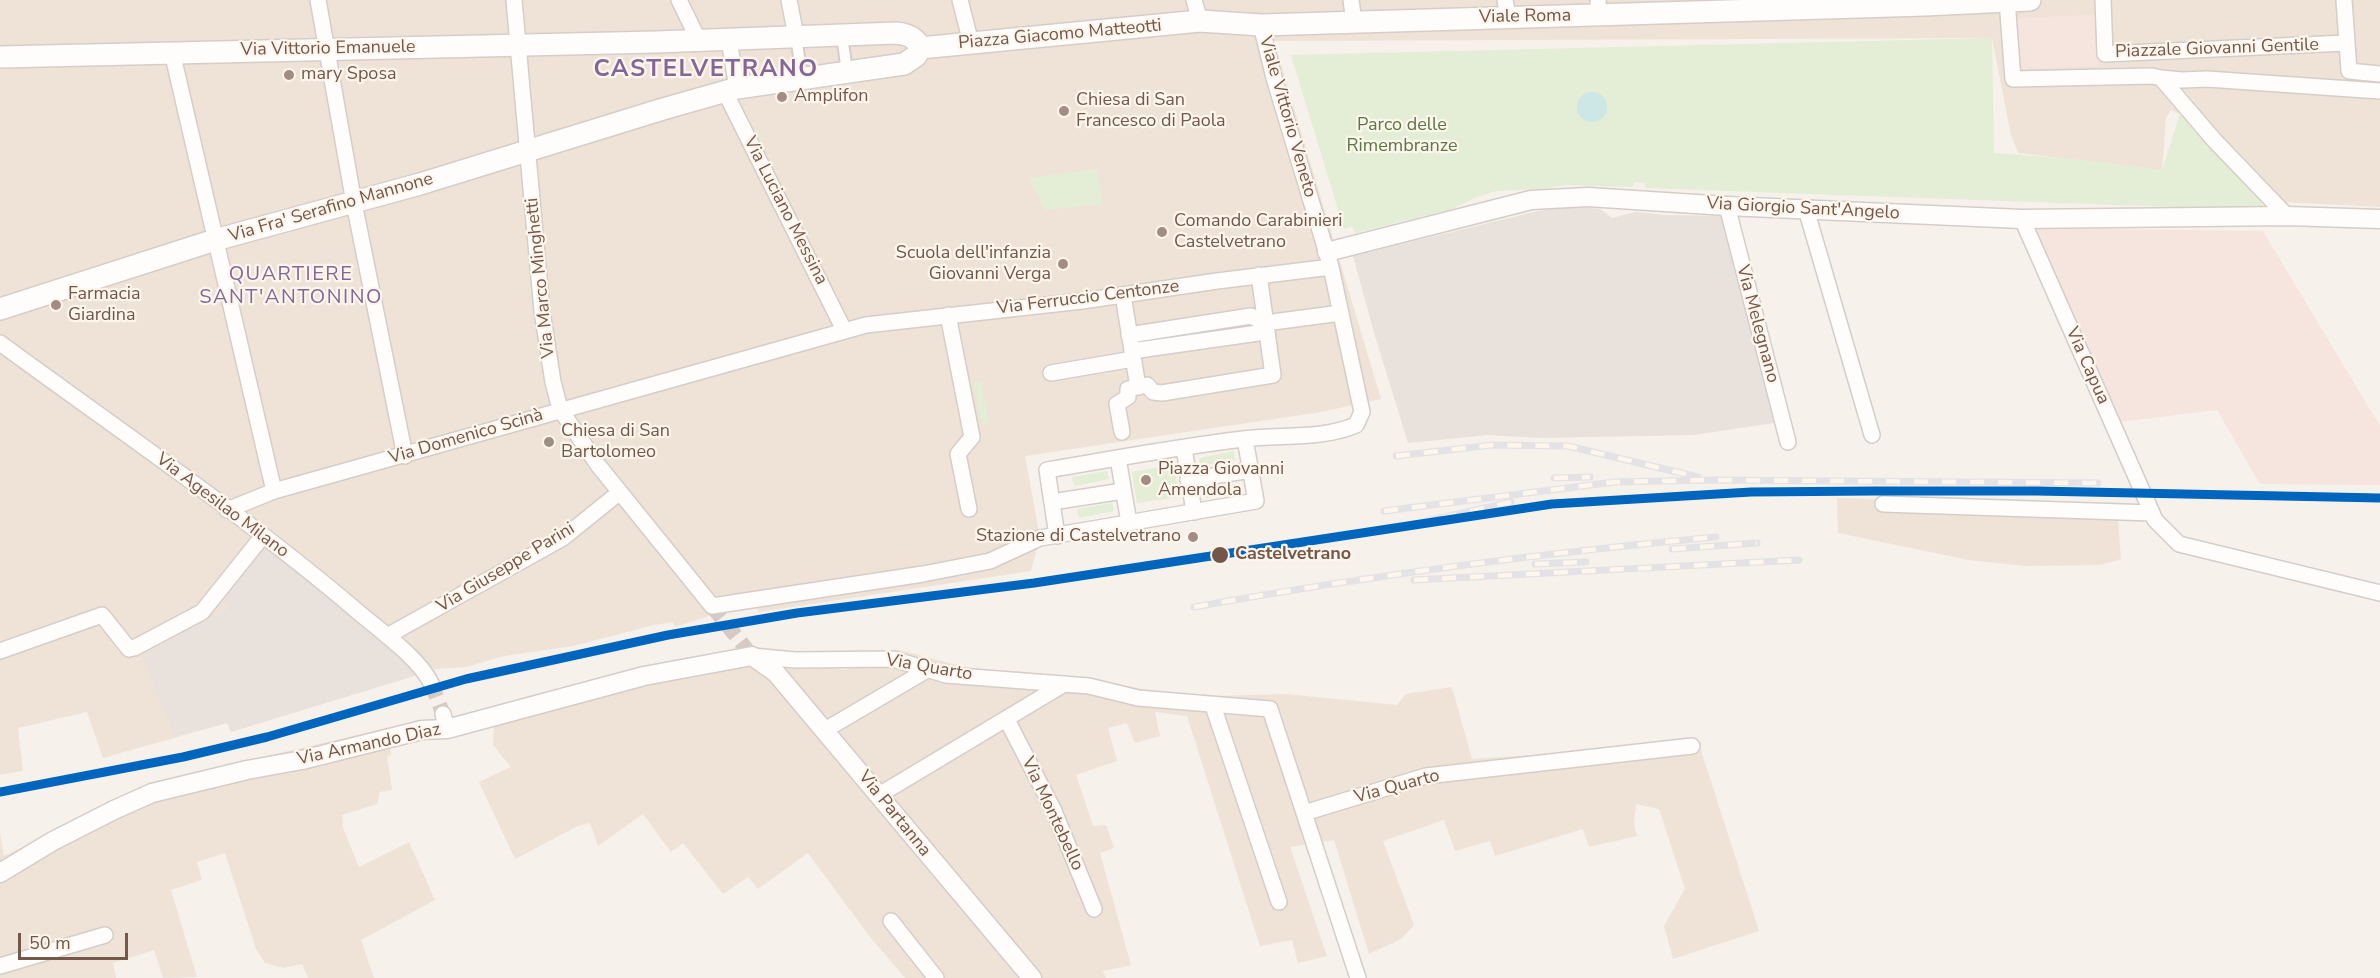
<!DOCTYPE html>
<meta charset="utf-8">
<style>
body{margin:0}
#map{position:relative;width:2380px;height:978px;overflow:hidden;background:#f6f1eb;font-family:"Nunito Sans",sans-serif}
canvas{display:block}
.scale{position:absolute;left:18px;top:933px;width:110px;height:27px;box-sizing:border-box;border:3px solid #74574b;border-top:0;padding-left:8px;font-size:18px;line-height:21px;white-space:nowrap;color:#74574b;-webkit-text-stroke:4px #fef6ec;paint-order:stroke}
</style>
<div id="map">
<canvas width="2380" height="978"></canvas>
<div class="scale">50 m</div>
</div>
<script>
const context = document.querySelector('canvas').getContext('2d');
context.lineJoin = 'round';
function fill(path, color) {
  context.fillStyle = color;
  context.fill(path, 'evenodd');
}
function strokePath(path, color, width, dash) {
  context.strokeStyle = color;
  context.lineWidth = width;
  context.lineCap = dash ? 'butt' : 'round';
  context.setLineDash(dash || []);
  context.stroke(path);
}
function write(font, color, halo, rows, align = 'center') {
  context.font = font + ' "Nunito Sans",sans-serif';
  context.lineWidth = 4.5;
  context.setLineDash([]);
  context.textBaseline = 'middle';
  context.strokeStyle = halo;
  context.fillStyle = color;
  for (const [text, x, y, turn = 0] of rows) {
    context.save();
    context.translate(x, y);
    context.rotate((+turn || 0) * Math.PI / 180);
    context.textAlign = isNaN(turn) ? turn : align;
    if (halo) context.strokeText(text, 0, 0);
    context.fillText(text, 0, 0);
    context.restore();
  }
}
fill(new Path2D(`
 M0,0h2380v207l-118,-6 -82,-87 -9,-4 -5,8 -4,52 -144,-17 -7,-18 -19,-97 -718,3 107,358 -60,13 -296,44 15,82 -9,33 -272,41 -2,-4 -48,8 -34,11 -2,-5 -19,3 -81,21 -69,10 -38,11 -30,2 -144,44 -65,10 -124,35 -16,-46 -69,16 5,43 -23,4z
 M1837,498l280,8 4,53 -20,6 -76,1 -56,-6 -131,-27z
 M896,649l69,18 154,17 61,13 106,-3 111,11 9,-11 46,-7 20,72 227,-15 60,187 -86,28 -9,-33 21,-37 -26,-80 -23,-5 -2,20 3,12 -48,11 -6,-18 -88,27 -5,-15 -35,10 -11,-31 -61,21 31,84 -13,14 -32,15 -35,-114 -44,7 37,109 -29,7 -6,-23 -32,6 -73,-230 -32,-4 5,24 -25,7 -8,-20 -19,5 9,33 -41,14 17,51 13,-1 8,23 -14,5 31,112 -28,6 3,7h-201l-35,-41 -62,-84 -50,36 -10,-12 -25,17 -40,-51 -12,9 -28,-38 -45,32 -8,-23 -12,3 -63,33 -36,-77 32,-15 -18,-22 1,-22 266,-65 85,12z
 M387,728l4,27 -4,1 5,34 -12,2 -3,12 -35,11 1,13 16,39 50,-25 26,58 -74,40 13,38h-66l-6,-14 -19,4 -18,-5 -9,-14 -31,-96 -28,9 5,18 -31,10 26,87 -34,1 -9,-28 -41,13 3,15h-116v-145l4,23 137,-67 24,-9z`), '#efe3d8');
fill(new Path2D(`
 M2095,15l3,51 -79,3 -2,-51z
 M2035,228l228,3 117,195v59l-120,-1 -43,-74 -98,12z`), '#f6e5df');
fill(new Path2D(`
 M1568,206l32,3 12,9 23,-6 30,3 61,1 48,207 -81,12 -155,3 -49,-3 -81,8 -33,-107 -22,-80 185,-45z
 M267,546l154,128 -190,58 -4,-9 -52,14 -33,-82 29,-15 35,-26 13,3 9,-9 -4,-7 1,-5z`), '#e9e1db');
fill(new Path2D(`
 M1992,38l2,115 79,6 89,11 18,-56 82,87v6l-6,3 -611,-22v-5l-11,-1 -1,5 -68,-2 -24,4 -45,2 -22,7 -22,11 -97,24 -3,-7 -8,3 -53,-174z
 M1097,169l5,35 -57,6 -16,-32z
 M981,382l8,41 -7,2 -9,-42z
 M1234,451l1,9 -35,6 -1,-8z
 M1174,465l5,32 -42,6 -5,-31z
 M1107,471l2,8 -35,7 -2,-9z
 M1239,483l1,9 -34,6 -2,-8z
 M1112,503l2,8 -35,7 -2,-9z`), '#e4edd6');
fill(new Path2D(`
 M1577 107a15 15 0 1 1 30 0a15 15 0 1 1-30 0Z`), '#cde6e6');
strokePath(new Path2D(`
 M712,606l40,50
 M431,683l12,31`), '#d6cac3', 15, [15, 8]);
const pedestrian = new Path2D(`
 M842,35l5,37
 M796,36l6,42`);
const minor = new Path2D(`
 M318,0l36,203 51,253
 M514,0l28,311 11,71 7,27 38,56 114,141 211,-32 67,-13 50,-23 216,-37 -11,-62
 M679,0l20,41
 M789,0l7,36
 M960,0l11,43
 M1194,0l6,21
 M1351,0l3,22
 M1505,0l3,17
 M1598,0l1,15
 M2007,0l6,79 139,-3 9,2 54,63 72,75
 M2103,0l2,54 241,-11
 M2344,0l5,71 31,3
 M729,40l8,48
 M172,52l102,439
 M2161,78l21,2 25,-1 173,12
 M725,92l119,238
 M1727,206l61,236
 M1806,209l66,226
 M2022,219l130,294 3,7 24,24 201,49
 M1123,295l15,92
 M948,315l24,122 -14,17 11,55
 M1129,335l122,-19 14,7
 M0,343c120,88 244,172 357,268 21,18 62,47 74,72
 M1132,351l126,-18 7,-10 76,-10
 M1051,373l82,-14
 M1122,432l-5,-28 11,-7v-8l19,-4 6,7 9,1 111,-18 -14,-100
 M1184,448l10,64
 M1118,458l11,65
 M1188,480l63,-10
 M1052,502l71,-11
 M1883,504l269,9
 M227,510l47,-19 592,-166 216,-24 135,-20 114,-14
 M1057,536l-10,-66c65,-11 130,-23 196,-31 38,-5 77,1 113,-14l6,-13 -31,-145 -57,-189 -13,-53
 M387,636l176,-98 57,-46
 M0,651l102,-36 27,34 5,-1 68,-36 60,-75
 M752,656l43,4 98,-1 53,16 143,11 49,12 132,11 88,269
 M1213,706l66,196
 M443,714l4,15
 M1007,720l47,91 40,98
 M825,730l102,-60
 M879,795l185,-111
 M1304,813l122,-37 266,-30
 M891,921l45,57
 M0,966l105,-31`);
const tertiary = new Path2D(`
 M1327,252l204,-52 57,-3 139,9 295,13 265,-3 93,3
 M0,873l53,-32 61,-31 38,-17 95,-23 55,-10 120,-30 25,-1 197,-53 108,-20 24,17 256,305`);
const secondary = new Path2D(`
 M920,48l280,-27 61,4 664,-20 105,-5
 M0,57l656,-15 240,-9c11,1 20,4 24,15
 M0,309l215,-69 205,-56 243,-75 74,-21 167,-24 12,-8 4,-8`);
strokePath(pedestrian, '#d5cdc8', 14);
strokePath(minor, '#d5cdc8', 18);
strokePath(tertiary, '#d5cdc8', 21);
strokePath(secondary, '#d6cdc8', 24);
strokePath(pedestrian, '#fefdfc', 10);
strokePath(minor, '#fefdfc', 15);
strokePath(tertiary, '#fefdfc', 18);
strokePath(secondary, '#fefdfc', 21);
const rail = new Path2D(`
 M1396,456l96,-11 76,1 130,31
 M1554,478l36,-1
 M1384,511l231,-29 95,-2 388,3
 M1388,530l123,-28
 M1672,549l85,-6
 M1535,564l51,-2
 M1414,580l385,-20
 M1194,607c173,-31 347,-54 522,-70`);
strokePath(rail, '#e4e2e5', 7);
strokePath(rail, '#fef6ec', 4.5, [14]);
strokePath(new Path2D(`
 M0,792l183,-35 84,-20 199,-58 202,-44 129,-22 237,-30 518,-79 199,-12 123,-1h163l343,7`), '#0065bd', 9);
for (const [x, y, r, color] of [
 [289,75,6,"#a28d83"],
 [782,97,6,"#a28d83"],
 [1064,111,6,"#a28d83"],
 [1162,232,6,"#a28d83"],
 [1063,264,6,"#a28d83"],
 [56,305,6,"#a28d83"],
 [549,442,6,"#a28d83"],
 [1146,480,6,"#a28d83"],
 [1193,537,6,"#a28d83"],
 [1220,555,9,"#74574b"]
]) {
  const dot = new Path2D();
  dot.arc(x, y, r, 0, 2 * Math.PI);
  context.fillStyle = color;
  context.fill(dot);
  strokePath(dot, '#fef6ec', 2);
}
write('18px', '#74574b', '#fef6ec', [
 ["Viale Roma",1525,17,-1],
 ["Piazza Giacomo Matteotti",1060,35,-5],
 ["Via Vittorio Emanuele",328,49,-1],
 ["Piazzale Giovanni Gentile",2217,49,-2],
 ["Viale Vittorio Veneto",1287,117,74],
 ["Via Fra' Serafino Mannone",331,208,-16],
 ["Via Giorgio Sant'Angelo",1803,209,3],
 ["Via Luciano Messina",785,211,63],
 ["Via Marco Minghetti",541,278,-96],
 ["Via Ferruccio Centonze",1088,298,-7],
 ["Via Melegnano",1757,324,75],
 ["Via Capua",2087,366,66],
 ["Via Domenico Scinà",466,437,-16],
 ["Via Agesilao Milano",222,506,37],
 ["Via Giuseppe Parini",506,568,-31],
 ["Via Quarto",929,668,10],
 ["Via Armando Diaz",369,745,-12],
 ["Via Quarto",1397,787,-15],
 ["Via Partanna",894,814,51],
 ["Via Montebello",1052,814,65]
]);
write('18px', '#74574b', '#fef6ec', [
 ["mary Sposa",301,75],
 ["Amplifon",794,97],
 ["Chiesa di San",1076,101],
 ["Francesco di Paola",1076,122],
 ["Comando Carabinieri",1174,222],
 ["Castelvetrano",1174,243],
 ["Scuola dell'infanzia",1051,254,"right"],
 ["Giovanni Verga",1051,275,"right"],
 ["Farmacia",68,295],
 ["Giardina",68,316],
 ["Chiesa di San",561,432],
 ["Bartolomeo",561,453],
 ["Piazza Giovanni",1158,470],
 ["Amendola",1158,491],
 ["Stazione di Castelvetrano",1181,537,"right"]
], 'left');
write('18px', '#577943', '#fef6ec', [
 ["Parco delle",1402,126],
 ["Rimembranze",1402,147]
]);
write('bold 18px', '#74574b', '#fef6ec', [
 ["Castelvetrano",1235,555]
], 'left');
context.letterSpacing = '1.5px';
write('20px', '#836797', '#fef6ec', [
 ["QUARTIERE",291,275],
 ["SANT'ANTONINO",291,298]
]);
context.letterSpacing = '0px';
context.letterSpacing = '1.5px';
write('bold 24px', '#836797', '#fef6ec', [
 ["CASTELVETRANO",706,70]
]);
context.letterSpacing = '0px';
</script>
